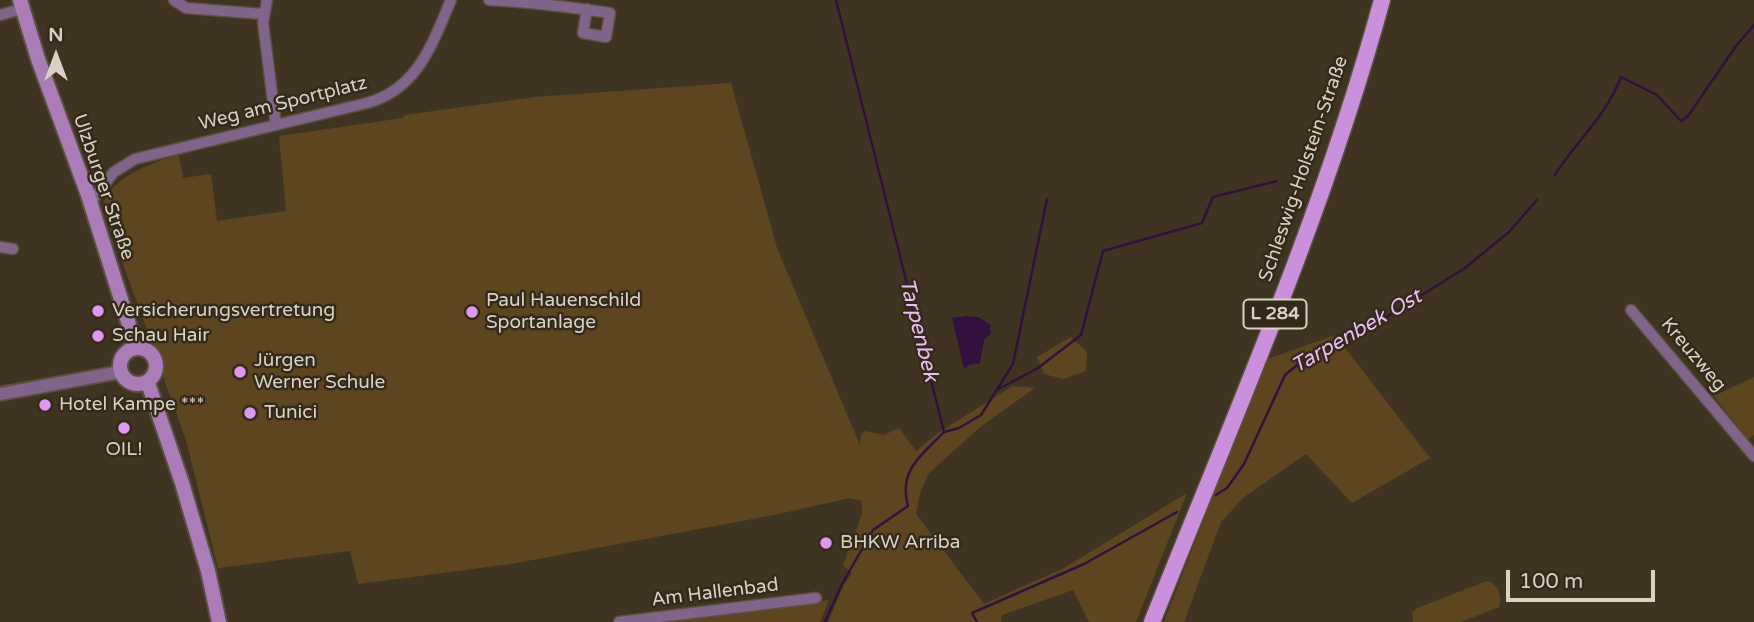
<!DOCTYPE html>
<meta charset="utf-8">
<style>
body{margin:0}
#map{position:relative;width:1754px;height:622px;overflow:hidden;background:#3f3422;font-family:"Varela Round",sans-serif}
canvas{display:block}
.north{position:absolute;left:21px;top:21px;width:70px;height:70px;-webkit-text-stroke:5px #352a19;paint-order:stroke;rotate:0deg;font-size:19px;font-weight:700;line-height:28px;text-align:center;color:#d8d1c6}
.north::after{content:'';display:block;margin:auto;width:24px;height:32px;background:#d8d1c6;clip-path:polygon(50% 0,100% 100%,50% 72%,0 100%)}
.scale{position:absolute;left:1506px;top:570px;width:149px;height:32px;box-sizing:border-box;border:4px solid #d8d1c6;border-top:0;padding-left:9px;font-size:21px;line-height:24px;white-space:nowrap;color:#d8d1c6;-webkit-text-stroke:5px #352a19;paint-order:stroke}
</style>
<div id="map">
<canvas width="1754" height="622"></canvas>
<div class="north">N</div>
<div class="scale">100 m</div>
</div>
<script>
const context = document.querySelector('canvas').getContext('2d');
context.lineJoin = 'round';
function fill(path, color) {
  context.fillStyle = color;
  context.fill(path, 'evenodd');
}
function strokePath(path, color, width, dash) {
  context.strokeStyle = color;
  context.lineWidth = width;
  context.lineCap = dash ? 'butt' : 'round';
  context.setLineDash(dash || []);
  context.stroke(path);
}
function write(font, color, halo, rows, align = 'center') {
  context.font = font + ' "Varela Round",sans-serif';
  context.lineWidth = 5;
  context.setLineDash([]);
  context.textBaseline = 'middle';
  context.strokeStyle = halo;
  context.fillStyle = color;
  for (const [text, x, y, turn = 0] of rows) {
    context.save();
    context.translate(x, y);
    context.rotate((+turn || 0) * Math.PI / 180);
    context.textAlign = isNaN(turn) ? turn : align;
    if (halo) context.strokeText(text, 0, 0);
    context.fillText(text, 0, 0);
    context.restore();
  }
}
fill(new Path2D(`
 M731,83l46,165 83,197 1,-10 4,-4 19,4 15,-7 17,23 22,-18 75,-47 22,2 -56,40 -50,45 -9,20 -4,21 68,90 80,-36 123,-75 -51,129h-47l-16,-32 -71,25 -1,7h-173l16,-37 8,-12 -9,-8 19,-51v-13l-12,-3 -76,17 -263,49 -153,20 -8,-33 -132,17 -32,-128 -25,-69v-17l-10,-13 -48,-132c1,-29 52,-48 76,-54l4,23 28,-4 6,47 69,-10 -7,-75 124,-18 2,-3 130,-18z
 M1335,335l95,123 -78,45 -46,-49 -62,43 -23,25 -37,100h-20l94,-242 10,-21z
 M1071,337l16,15 -1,19 -23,8 -19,-5 -7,-17z
 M1754,377v58l-6,5 -34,-44z
 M1487,581c11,3 16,16 12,26l-38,15h-48l-1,-9 5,-5z
 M829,600l-9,22h-169z`), '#5d461f');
fill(new Path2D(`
 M966,316l12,1 12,7 1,10 -7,6 -4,23 -11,2 -5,4 -12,-51z`), '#33113c');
strokePath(new Path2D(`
 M1555,175c22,-35 50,-57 66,-98l36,18 24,26 7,-5 48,-70 18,-21
 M997,390l41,-22 43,-33 22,-84 99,-28 11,-26 64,-16
 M944,432l15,-4 22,-13 32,-51 34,-165
 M1216,495l11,-7 17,-24 41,-89 17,-14 80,-41 83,-52 44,-36 28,-32
 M825,622l17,-38 31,-54 35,-24c-10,-36 14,-51 36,-74l-108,-432
 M977,622l-5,-9 112,-49 93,-52`), '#33113c', 2.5);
const minor = new Path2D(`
 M174,0l12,8 77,6
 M267,0l-4,23 13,102
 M489,0c41,2 81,7 121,13l-4,24 -23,-4 4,-24
 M0,15l22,-6
 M90,203l24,-31 21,-13 232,-56c51,-14 65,-59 84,-103
 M0,247l13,2
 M1631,310l123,146
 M619,622l197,-24`);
const tertiary = new Path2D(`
 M0,394l120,-22`);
const secondary = new Path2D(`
 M20,0l18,59 50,136 48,152
 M120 366a18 18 0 1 1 36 0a18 18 0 1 1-36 0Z
 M148,383l34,100 26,88 11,51`);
const primary = new Path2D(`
 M1152,622c82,-205 172,-409 230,-622`);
strokePath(minor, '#5b5040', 13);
strokePath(tertiary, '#5b5040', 16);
strokePath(secondary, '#5b5040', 18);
strokePath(primary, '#5b5040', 19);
strokePath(minor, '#816489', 10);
strokePath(tertiary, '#816489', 12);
strokePath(secondary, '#ab7db8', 14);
strokePath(primary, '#cb90dc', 16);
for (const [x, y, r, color] of [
 [98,311,7,"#de98f2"],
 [472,312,7,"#de98f2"],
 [98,336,7,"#de98f2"],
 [240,372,7,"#de98f2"],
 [45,405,7,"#de98f2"],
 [250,413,7,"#de98f2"],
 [124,428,7,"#de98f2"],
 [826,543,7,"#de98f2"]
]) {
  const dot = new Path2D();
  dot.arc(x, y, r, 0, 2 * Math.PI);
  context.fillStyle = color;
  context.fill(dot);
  strokePath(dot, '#352a19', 2.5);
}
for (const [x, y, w] of [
 [1275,314,63]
]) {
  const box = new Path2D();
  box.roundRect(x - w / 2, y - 14.5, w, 29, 5);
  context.fillStyle = '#352a19';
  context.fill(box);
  strokePath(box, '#d8d1c6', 2);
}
write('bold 18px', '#d8d1c6', null, [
 ["L 284",1275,314]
]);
write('19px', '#d8d1c6', '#352a19', [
 ["Weg am Sportplatz",283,104,-14],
 ["Schleswig-Holstein-Straße",1304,169,-71],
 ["Ulzburger Straße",103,187,71],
 ["Kreuzweg",1693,355,50],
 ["Am Hallenbad",715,593,-7]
]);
write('19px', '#d8d1c6', '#352a19', [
 ["Paul Hauenschild",486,301],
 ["Sportanlage",486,323],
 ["Versicherungsvertretung",112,311],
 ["Schau Hair",112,336],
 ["Jürgen",254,361],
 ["Werner Schule",254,383],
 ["Hotel Kampe ***",59,405],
 ["Tunici",264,413],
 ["OIL!",124,450,"center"],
 ["BHKW Arriba",840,543]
], 'left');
write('italic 21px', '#e9bcf7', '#352a19', [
 ["Tarpenbek",918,330,76],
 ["Tarpenbek Ost",1357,332,-30]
]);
</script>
